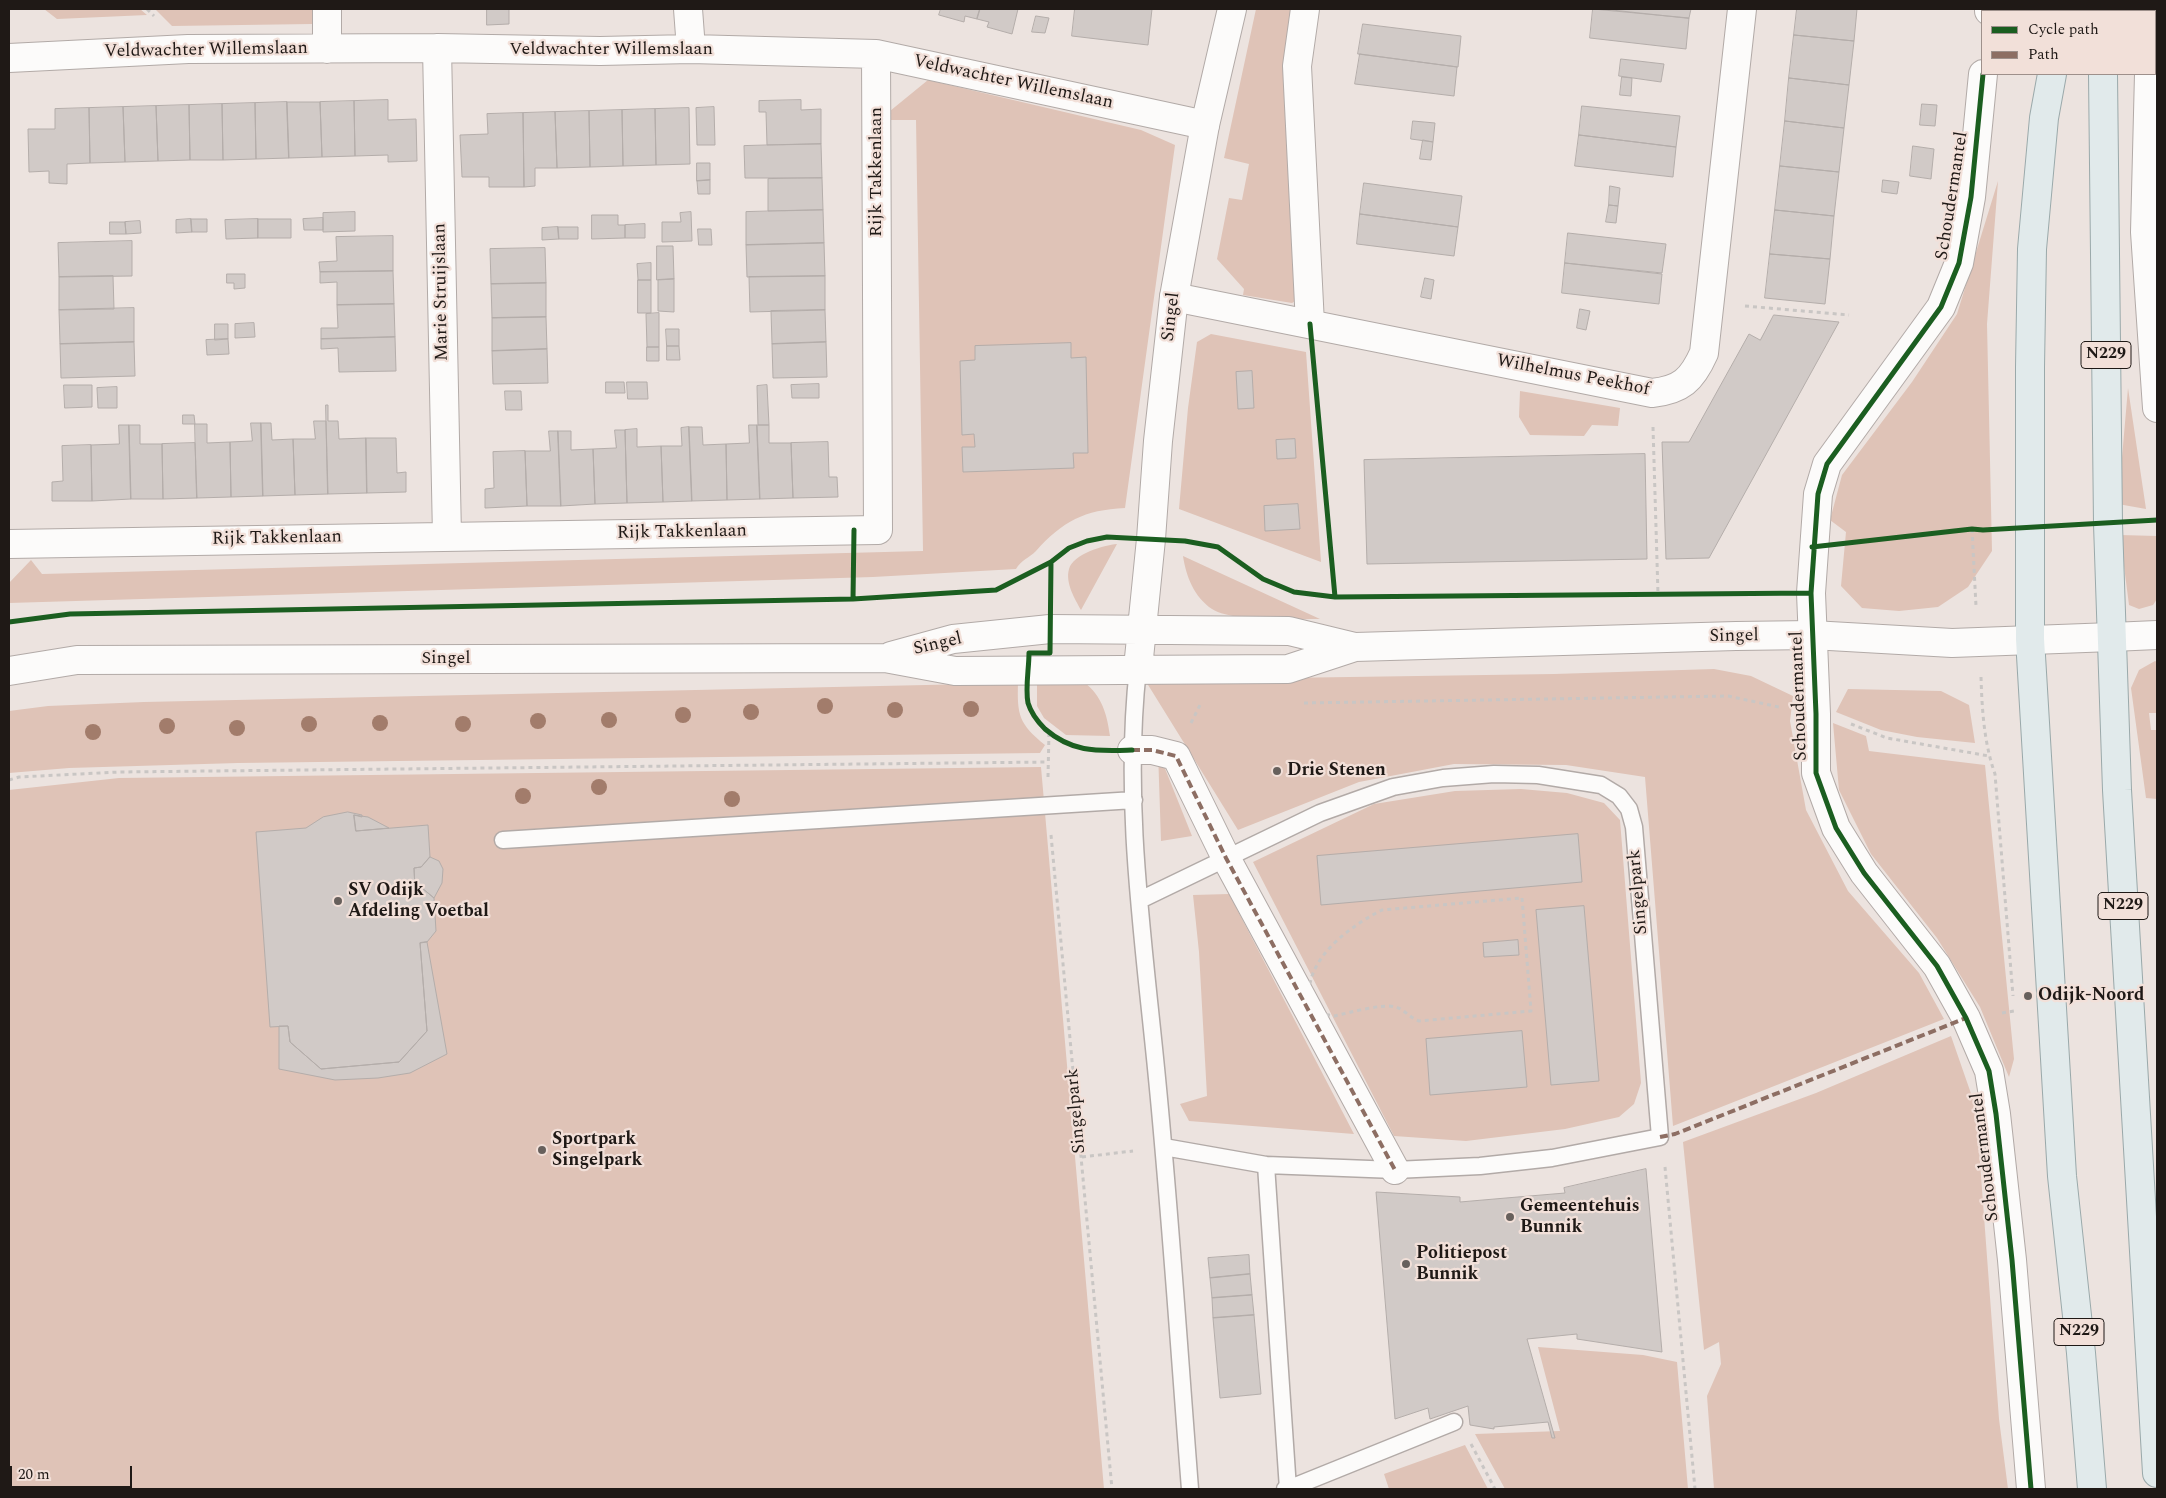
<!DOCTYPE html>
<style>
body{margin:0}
#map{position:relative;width:2166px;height:1498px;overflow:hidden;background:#ece3df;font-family:Spectral,serif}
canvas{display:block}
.frame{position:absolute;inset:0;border:10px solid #1f1916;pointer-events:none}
.legend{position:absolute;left:1981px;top:10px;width:175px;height:65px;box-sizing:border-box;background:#f2e0d9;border:1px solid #9e908b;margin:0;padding:6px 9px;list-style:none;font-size:15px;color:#1f1916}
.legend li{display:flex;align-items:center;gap:10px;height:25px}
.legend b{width:25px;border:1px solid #9e908b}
.scale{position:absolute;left:10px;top:1466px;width:122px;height:22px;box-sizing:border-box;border:2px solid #1f1916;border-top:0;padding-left:6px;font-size:15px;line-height:18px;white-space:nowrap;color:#1f1916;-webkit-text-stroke:4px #f2e0d9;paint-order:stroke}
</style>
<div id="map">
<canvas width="2166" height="1498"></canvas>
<div class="frame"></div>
<ul class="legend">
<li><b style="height:6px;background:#1b5e20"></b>Cycle path</li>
<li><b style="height:6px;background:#8d6e63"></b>Path</li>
</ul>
<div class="scale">20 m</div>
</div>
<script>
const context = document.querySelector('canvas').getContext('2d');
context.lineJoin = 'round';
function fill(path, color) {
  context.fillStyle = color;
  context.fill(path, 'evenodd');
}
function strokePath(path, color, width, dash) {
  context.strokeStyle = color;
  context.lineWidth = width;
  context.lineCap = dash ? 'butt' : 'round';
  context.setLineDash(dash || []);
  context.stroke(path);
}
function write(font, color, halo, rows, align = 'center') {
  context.font = font + ' Spectral,serif';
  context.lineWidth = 4.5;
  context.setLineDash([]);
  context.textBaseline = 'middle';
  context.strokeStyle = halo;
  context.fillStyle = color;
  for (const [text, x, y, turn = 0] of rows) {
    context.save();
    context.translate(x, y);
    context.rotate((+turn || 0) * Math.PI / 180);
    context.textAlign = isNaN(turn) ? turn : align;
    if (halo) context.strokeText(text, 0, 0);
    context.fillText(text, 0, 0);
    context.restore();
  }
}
fill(new Path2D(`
 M44,9h96l7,6 -90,4z
 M155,9h157v15l-140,2z
 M1256,9h36l5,291 -5,3 -49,-8 1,-6 -27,-30 12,-61 13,2 7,-36 -25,-6z
 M928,80l213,50 34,15 -50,363c-41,2 -62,13 -89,43 -7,7 -15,9 -20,18l-143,8 -864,26v-20l22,-23 11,14 881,-23 -7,-431h-26v-9z
 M1998,181l-11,143 5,227 -24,36 -30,20 -39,4 -37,-3 -21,-22 5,-54 -16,-12 12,-45 70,-93 45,-68z
 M1211,334l95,18 15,210 -142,-53 9,-101 9,-66z
 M2128,388l18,121 -28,-5z
 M1520,391l100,17 -2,18 -26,-1 -8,11 -54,-1 -11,-18z
 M2120,535l37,1v63l-4,6 -14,4 -10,-4z
 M1117,544l-36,66c-6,-11 -16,-27 -12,-41 4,-15 35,-24 48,-25z
 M1183,556l137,63c-25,0 -89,3 -108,-10 -18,-12 -26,-33 -29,-53z
 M2155,661l2,1v51h-8l2,17h6v69l-11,-1 -15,-110 8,-18z
 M1714,669l37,7 42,20 -3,25 16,89 42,81 71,82 25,46 -271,107 -28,-349 -79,-12 -112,-1 -95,18 -121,48 -93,-150 409,-6z
 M1084,682c18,14 23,32 26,54l-44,-1 -22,-17 -7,-12v-23z
 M1018,683c-1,32 1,41 27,62l-5,8 -802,10 -169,5 -60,5v-62l39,-5 96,-4z
 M1848,689l93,2 28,14 6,38 -58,-6 -36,-7 -45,-18z
 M1833,723l33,13 3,15 116,14 29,294 -5,18 -29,-70 -43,-69 -66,-84 -32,-64z
 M1158,751l34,85 -31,5z
 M1041,767l63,722h-1095v-699l110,-12z
 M1521,789l46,4 37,10 16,17 21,263 -7,21 -15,13 -54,12 -99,12 -72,-5 -141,-274 121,-58 81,-13z
 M1229,894l125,240 -165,-13 -9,-17 27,-8 -8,-144 -6,-57z
 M1951,1036l25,72 23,311 9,70h-294l-7,-93 14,-32 -2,-22 -15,8 -21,-208 133,-49z
 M1538,1347l105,8 34,7 11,127h-183l-30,-55 85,-3z
 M1465,1445l23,44h-99l-5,-15z`), '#dfc3b7');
const building = new Path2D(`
 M487,9h22v15l-22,1z
 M941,9h39l-3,10 -12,-3 -1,6 -25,-7z
 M980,9h38l-6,25 -25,-7 2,-5 -12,-3z
 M1075,9h77l-4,36 -76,-9z
 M1593,9l96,9 -3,31 -96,-11z
 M1603,9h88l-2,9z
 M1797,9h60l-3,32 -60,-6z
 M1036,16l13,2 -4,15 -13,-1z
 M1363,24l98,12 -3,31 -100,-13z
 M1794,35l60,6 -5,44 -60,-7z
 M1360,54l97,13 -3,29 -99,-12z
 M1621,59l43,5 -3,18 -42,-6z
 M1622,77l10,1 -1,18 -11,-1z
 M1789,78l60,7 -5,43 -59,-7z
 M388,100v20l28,-1 1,42 -29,1v-7l-33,1 -1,-55z
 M801,100v10l20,-1v35l-54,1 -1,-33h-7v-11z
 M354,101l1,55 -33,1 -2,-55z
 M287,102l2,56 -33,1 -1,-56z
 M287,102h33l2,55 -33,1z
 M255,103l1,56 -33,1 -1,-56z
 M222,104l1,56h-33l-1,-55z
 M1922,104l15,1 -2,21 -15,-1z
 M189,105l1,55 -32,1 -2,-55z
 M156,106l2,55 -33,1 -2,-55z
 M1582,106l98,10 -4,31 -97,-12z
 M123,107l2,55 -35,1 -1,-55z
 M714,107l1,38h-18l-1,-37z
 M89,108l1,55 -23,1v20l-18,-1v-12l-20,1 -1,-43h27v-20z
 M689,108l1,56 -34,1 -1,-56z
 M655,109l1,56 -33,1 -1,-56z
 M622,110l1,56 -33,1 -1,-56z
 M589,111l1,56 -33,1 -2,-56z
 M555,112l2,56h-22v18l-11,1 -1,-74z
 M523,113l1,74h-35v-10h-27l-2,-42 28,-1 -1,-20z
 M1413,121l22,2 -2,19 -22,-3z
 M1785,121l59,7 -5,44 -59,-6z
 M1579,135l97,12 -3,30 -98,-11z
 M1423,140l10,2 -2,18 -11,-1z
 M821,144l1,34h-77l-1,-32z
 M1913,146l21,3 -3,30 -21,-3z
 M697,163h13v17l-13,1z
 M1780,166l59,6 -5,44 -59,-6z
 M822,178l1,32 -55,1v-32z
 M710,180v14h-12l-1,-13z
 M1883,180l16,2 -2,12 -15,-2z
 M1364,183l98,13 -4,31 -98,-13z
 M1610,186l10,2 -2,18 -9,-1z
 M1609,205l9,1 -2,17 -10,-1z
 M823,210l1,33 -78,2v-33z
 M1775,210l59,6 -4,43 -60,-5z
 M355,212v19l-32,1v-19z
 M691,212l1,29 -30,1v-20h19l-1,-9z
 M1360,214l98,13 -4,29 -97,-12z
 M592,215h26v10h7v13l-33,1z
 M323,218v12h-19l-1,-11z
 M191,219l1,13 -16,1v-13z
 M191,219h16v13h-15z
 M258,219h33v19h-33z
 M258,219v19l-32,1 -1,-19z
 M140,221l1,12 -15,1 -1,-12z
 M110,222h15l1,12h-16z
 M645,224v14h-20v-13z
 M558,227l1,12 -17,1v-12z
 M558,227h20v12h-19z
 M698,229h13l1,16h-13z
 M1568,233l98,11 -4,29 -97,-10z
 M393,236v35l-73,1 -1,-10 18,-1 -1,-24z
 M132,241v35l-73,1 -1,-34z
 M824,243l1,33 -78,1 -1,-32z
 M657,246h16l1,33 -17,1z
 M545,248l1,35 -55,1 -1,-35z
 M1770,254l60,5 -5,45 -60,-6z
 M651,263v17h-13l-1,-16z
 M1565,263l97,11 -3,30 -97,-11z
 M393,271l1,33 -57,1v-23l-17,1v-11z
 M227,274h18v14l-11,1v-6h-7z
 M113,276l1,33 -55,1v-33z
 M825,276v34l-75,2 -1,-35z
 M1425,278l9,2 -3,19 -10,-2z
 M674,279v33l-16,-1v-31z
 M638,280h13v33h-13z
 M546,283v34l-54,1 -1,-34z
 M394,304l1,33 -74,2v-11h17l-1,-23z
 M134,308v34l-74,2 -1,-34z
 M1580,309l10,2 -4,19 -9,-2z
 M825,310l1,32 -54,2 -1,-33z
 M659,313v34h-12l-1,-33z
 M1774,315l65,7 -130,236 -43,1 -4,-117h27l60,-108 11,6z
 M546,317l1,32 -55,2v-33z
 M254,323l1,14 -20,1v-14z
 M215,324h13v15l-13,1z
 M666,329h13v17h-12z
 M395,337l1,34 -57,1 -1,-24 -17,1v-10z
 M228,339l1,15 -22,1 -1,-15z
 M134,342l1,34 -74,2 -1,-34z
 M826,342l1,35 -54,1 -1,-34z
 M1071,343v15l15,-1 2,96h-15l1,15 -111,4 -1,-25h13l-1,-13 -12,1 -2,-74 15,-1v-14z
 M667,346h12l1,14h-13z
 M647,347h12v14h-12z
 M547,349l1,34 -55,1 -1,-33z
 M1252,371l2,37 -16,1 -2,-37z
 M606,382h18l1,11h-19z
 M627,382h20l1,17h-20z
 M819,384v14h-27l-1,-13z
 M64,385h28v22l-27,1z
 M767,385l2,40h-11l-1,-39z
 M117,387v21h-19l-1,-20z
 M505,391h16l1,19h-16z
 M326,405h2v16h10l1,18 27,-1 1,55 -39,1z
 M183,415h11l1,9h-12z
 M314,421h12l2,73 -33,1 -2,-56h22z
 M251,423h10l2,73 -32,1 -1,-55 22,-1z
 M261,423h10l1,17 21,-1 2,56 -32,1z
 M195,424h12v19l23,-1 1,55 -34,1z
 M119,425h10l2,74 -39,2 -1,-56 28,-1z
 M129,425h11v19h22l1,55h-32z
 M749,425h8l3,74 -33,1 -1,-56 23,-1z
 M757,425h12v18h22l2,55 -33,1z
 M689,427h13l1,18 23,-1 1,56 -35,1z
 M689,427l3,74 -29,1 -2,-56h21l-1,-18z
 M637,429v18l24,-1 2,56 -36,1 -2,-73z
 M615,430h10l2,73 -32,1 -2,-55 23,-1z
 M549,431h9l3,75h-34l-2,-55h25z
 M558,431h13v19l22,-1 2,55 -34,2z
 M366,438h30l1,35 9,-1v20l-39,1z
 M1295,439l1,19 -19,1 -1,-19z
 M828,442l1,35h8l1,20 -45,1 -2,-55z
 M195,443l2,55 -34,1 -1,-55z
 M91,445l1,56h-40v-19l11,-1 -1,-35z
 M525,451l2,55 -42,2v-19l9,-1 -1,-36z
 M1645,454l2,105 -280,5 -3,-104z
 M1298,504l2,25 -35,2 -1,-25z
 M348,812l14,3v2l-8,-2 2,16 72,-6 2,32 -9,10 -7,1 1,21 7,-1 12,10 2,33 -9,11 -7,1 7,88 -28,31 -78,7 -31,-27 -2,-16 -18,1 -14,-195 50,-4 17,-11z
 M354,815l14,2 21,11 -33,3z
 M1578,834l4,48 -261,23 -4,-49z
 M430,857l9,4 4,8 -1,14 -8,15 -12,-10 -7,1 -1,-21 7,-1z
 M1584,906l15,175 -48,4 -15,-175z
 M1518,940l1,15 -35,2 -1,-14z
 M427,942l20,112 -37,19 -32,5 -43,2 -56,-11v-43h9l2,16 31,27 78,-7 28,-31 -7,-88z
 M1522,1031l5,56 -97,8 -4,-56z
 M1646,1169l16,183 -85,-13v-5l-50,5 28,99h-3l-4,-16 -54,5v2l-24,-4 -2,-19 -38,13 -2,-11 -33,11 -19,-227 84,5v5l46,-4 59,-5 -1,-5z
 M1249,1255l1,19 -40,4 -2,-20z
 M1250,1274l2,21 -40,3 -2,-20z
 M1252,1295l2,20 -41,3 -1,-20z
 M1254,1315l7,79 -41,4 -7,-80z`);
fill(building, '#d1cac7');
strokePath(building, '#b4adaa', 1);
const lane = new Path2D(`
 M1138,668c-15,133 5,268 18,400 14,140 23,281 34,421
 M503,840l631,-40
 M1140,900l180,-87 73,-26 50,-9 51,-4 44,1 63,10 18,11 10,13 5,18 26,310 -108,21 -72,8 -85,4 -129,-5 -102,-18
 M1266,1165l22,324h-3
 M1288,1489l166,-67`);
const street = new Path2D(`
 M688,9l3,40
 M1305,9l-8,57 13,258
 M1989,11v-2
 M2150,11v-2
 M437,48l10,488
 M327,49v-40
 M9,58l179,-9 249,-1 163,3 91,-2 185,5 329,71
 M1983,74l-12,123 -12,66 -18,44 -114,157 -9,30 -7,99 5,121v59l20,55 28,45 73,93 29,52 23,53 7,43 16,146 19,229
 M2149,74l-4,158 12,176
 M1174,297l478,96c29,-3 40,-13 52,-40l38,-344
 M9,544l869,-14 -2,-476
 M2112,637l45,-2
 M1132,750h20l24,6 50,102 169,312`);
const secondary = new Path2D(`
 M891,656l62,-17 97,-10 239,2 66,16
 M1138,668l13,-129 7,-98 16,-144 31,-172 27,-116
 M9,671l68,-11 808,-2 70,13 333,-2 67,-22 381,-11 76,-1 140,8 160,-6`);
const primary = new Path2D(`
 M2102,9v2
 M2064,11v-2
 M2052,74l-8,44 -12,131 -2,118v272l32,537 19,177 11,136
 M2103,74l5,450 9,266 40,683`);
strokePath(lane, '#b2aaa7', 19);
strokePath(street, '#b2aaa7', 30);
strokePath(secondary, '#b2aaa7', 30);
strokePath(primary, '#9aa9aa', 30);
strokePath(new Path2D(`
 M147,9l7,7
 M1745,306l104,9
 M1653,427l5,167
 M1972,529l4,77
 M1981,677c1,33 3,66 14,97l18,222
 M1304,703l424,-7 51,11
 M1191,723l9,-18
 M1851,724l36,14 102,18
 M1048,777l1,-45
 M9,780l10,-3 100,-5 929,-10
 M1051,835l61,654
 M1522,898l9,113 -112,10c-9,-3 -14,-11 -23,-14 -14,-4 -47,6 -62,9l-10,-2 -18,-8c2,-10 3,-21 6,-30 10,-29 44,-53 70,-66z
 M2002,1013l12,-2v-1
 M1082,1157l51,-6
 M1665,1167l30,322
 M1471,1444l24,45`), '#c9c6c4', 3, [4, 4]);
strokePath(lane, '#fcfbfa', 16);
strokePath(street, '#fcfbfa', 28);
strokePath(secondary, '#fcfbfa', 28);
strokePath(primary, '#e1eaeb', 28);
strokePath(new Path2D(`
 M1132,750h20l24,6 50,102 169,312
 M1660,1137l15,-3 291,-116`), '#8d6e63', 4, [8, 4]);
strokePath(new Path2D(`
 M1983,74l-12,123 -12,66 -18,44 -114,157 -9,30 -7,99 5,121v59l20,55 28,45 73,93 29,52 23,53 7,43 16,146 19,229
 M1310,324l25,273
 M1812,547l160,-18 11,1 174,-10
 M1051,562l-1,91h-21c0,16 -4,35 -1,50 3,10 10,19 17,26 28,24 52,22 87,21
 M853,599l1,-69
 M9,622l61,-8 783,-15 143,-9 55,-28 18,-14 18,-7 20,-4 78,4 33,6 45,32 31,13 41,5 476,-4`), '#1b5e20', 5);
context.fillStyle = '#a27c6b';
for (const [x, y] of [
 [825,706],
 [971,709],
 [895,710],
 [751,712],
 [683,715],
 [609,720],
 [538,721],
 [380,723],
 [309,724],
 [463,724],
 [167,726],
 [237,728],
 [93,732],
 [599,787],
 [523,796],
 [732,799]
]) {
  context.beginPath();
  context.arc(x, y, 8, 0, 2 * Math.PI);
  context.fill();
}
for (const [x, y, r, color] of [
 [1277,771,5,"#67605c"],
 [338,901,5,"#67605c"],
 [2028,996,5,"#67605c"],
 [542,1150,5,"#67605c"],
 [1510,1217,5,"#67605c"],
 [1406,1264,5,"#67605c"]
]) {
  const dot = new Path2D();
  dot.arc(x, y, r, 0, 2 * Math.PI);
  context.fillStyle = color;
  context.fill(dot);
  strokePath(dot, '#f2e0d9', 2);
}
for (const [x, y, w] of [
 [2106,355,50],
 [2123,906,50],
 [2079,1332,50]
]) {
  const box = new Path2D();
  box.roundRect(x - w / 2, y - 13.5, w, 27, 4);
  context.fillStyle = '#f2e0d9';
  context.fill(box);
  strokePath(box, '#1f1916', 1);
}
write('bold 16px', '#1f1916', null, [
 ["N229",2106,355],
 ["N229",2123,906],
 ["N229",2079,1332]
]);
write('18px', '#1f1916', '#f2e0d9', [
 ["Veldwachter Willemslaan",611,50],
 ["Veldwachter Willemslaan",206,51,-1],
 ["Veldwachter Willemslaan",1013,83,12],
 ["Rijk Takkenlaan",877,172,-90],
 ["Schoudermantel",1953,196,-81],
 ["Marie Struijslaan",442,292,-91],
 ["Singel",1172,317,-83],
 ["Wilhelmus Peekhof",1573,376,11],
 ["Rijk Takkenlaan",682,533,-1],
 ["Rijk Takkenlaan",277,539,-1],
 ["Singel",1734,637,-1],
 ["Singel",938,645,-13],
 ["Singel",446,659],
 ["Schoudermantel",1800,696,-92],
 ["Singelpark",1639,892,-95],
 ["Singelpark",1077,1111,-95],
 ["Schoudermantel",1986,1157,-97]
]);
write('bold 18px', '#1f1916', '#f2e0d9', [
 ["Drie Stenen",1287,771],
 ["SV Odijk",348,891],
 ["Afdeling Voetbal",348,912],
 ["Odijk-Noord",2038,996],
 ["Sportpark",552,1140],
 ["Singelpark",552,1161],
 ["Gemeentehuis",1520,1207],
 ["Bunnik",1520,1228],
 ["Politiepost",1416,1254],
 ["Bunnik",1416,1275]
], 'left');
</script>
